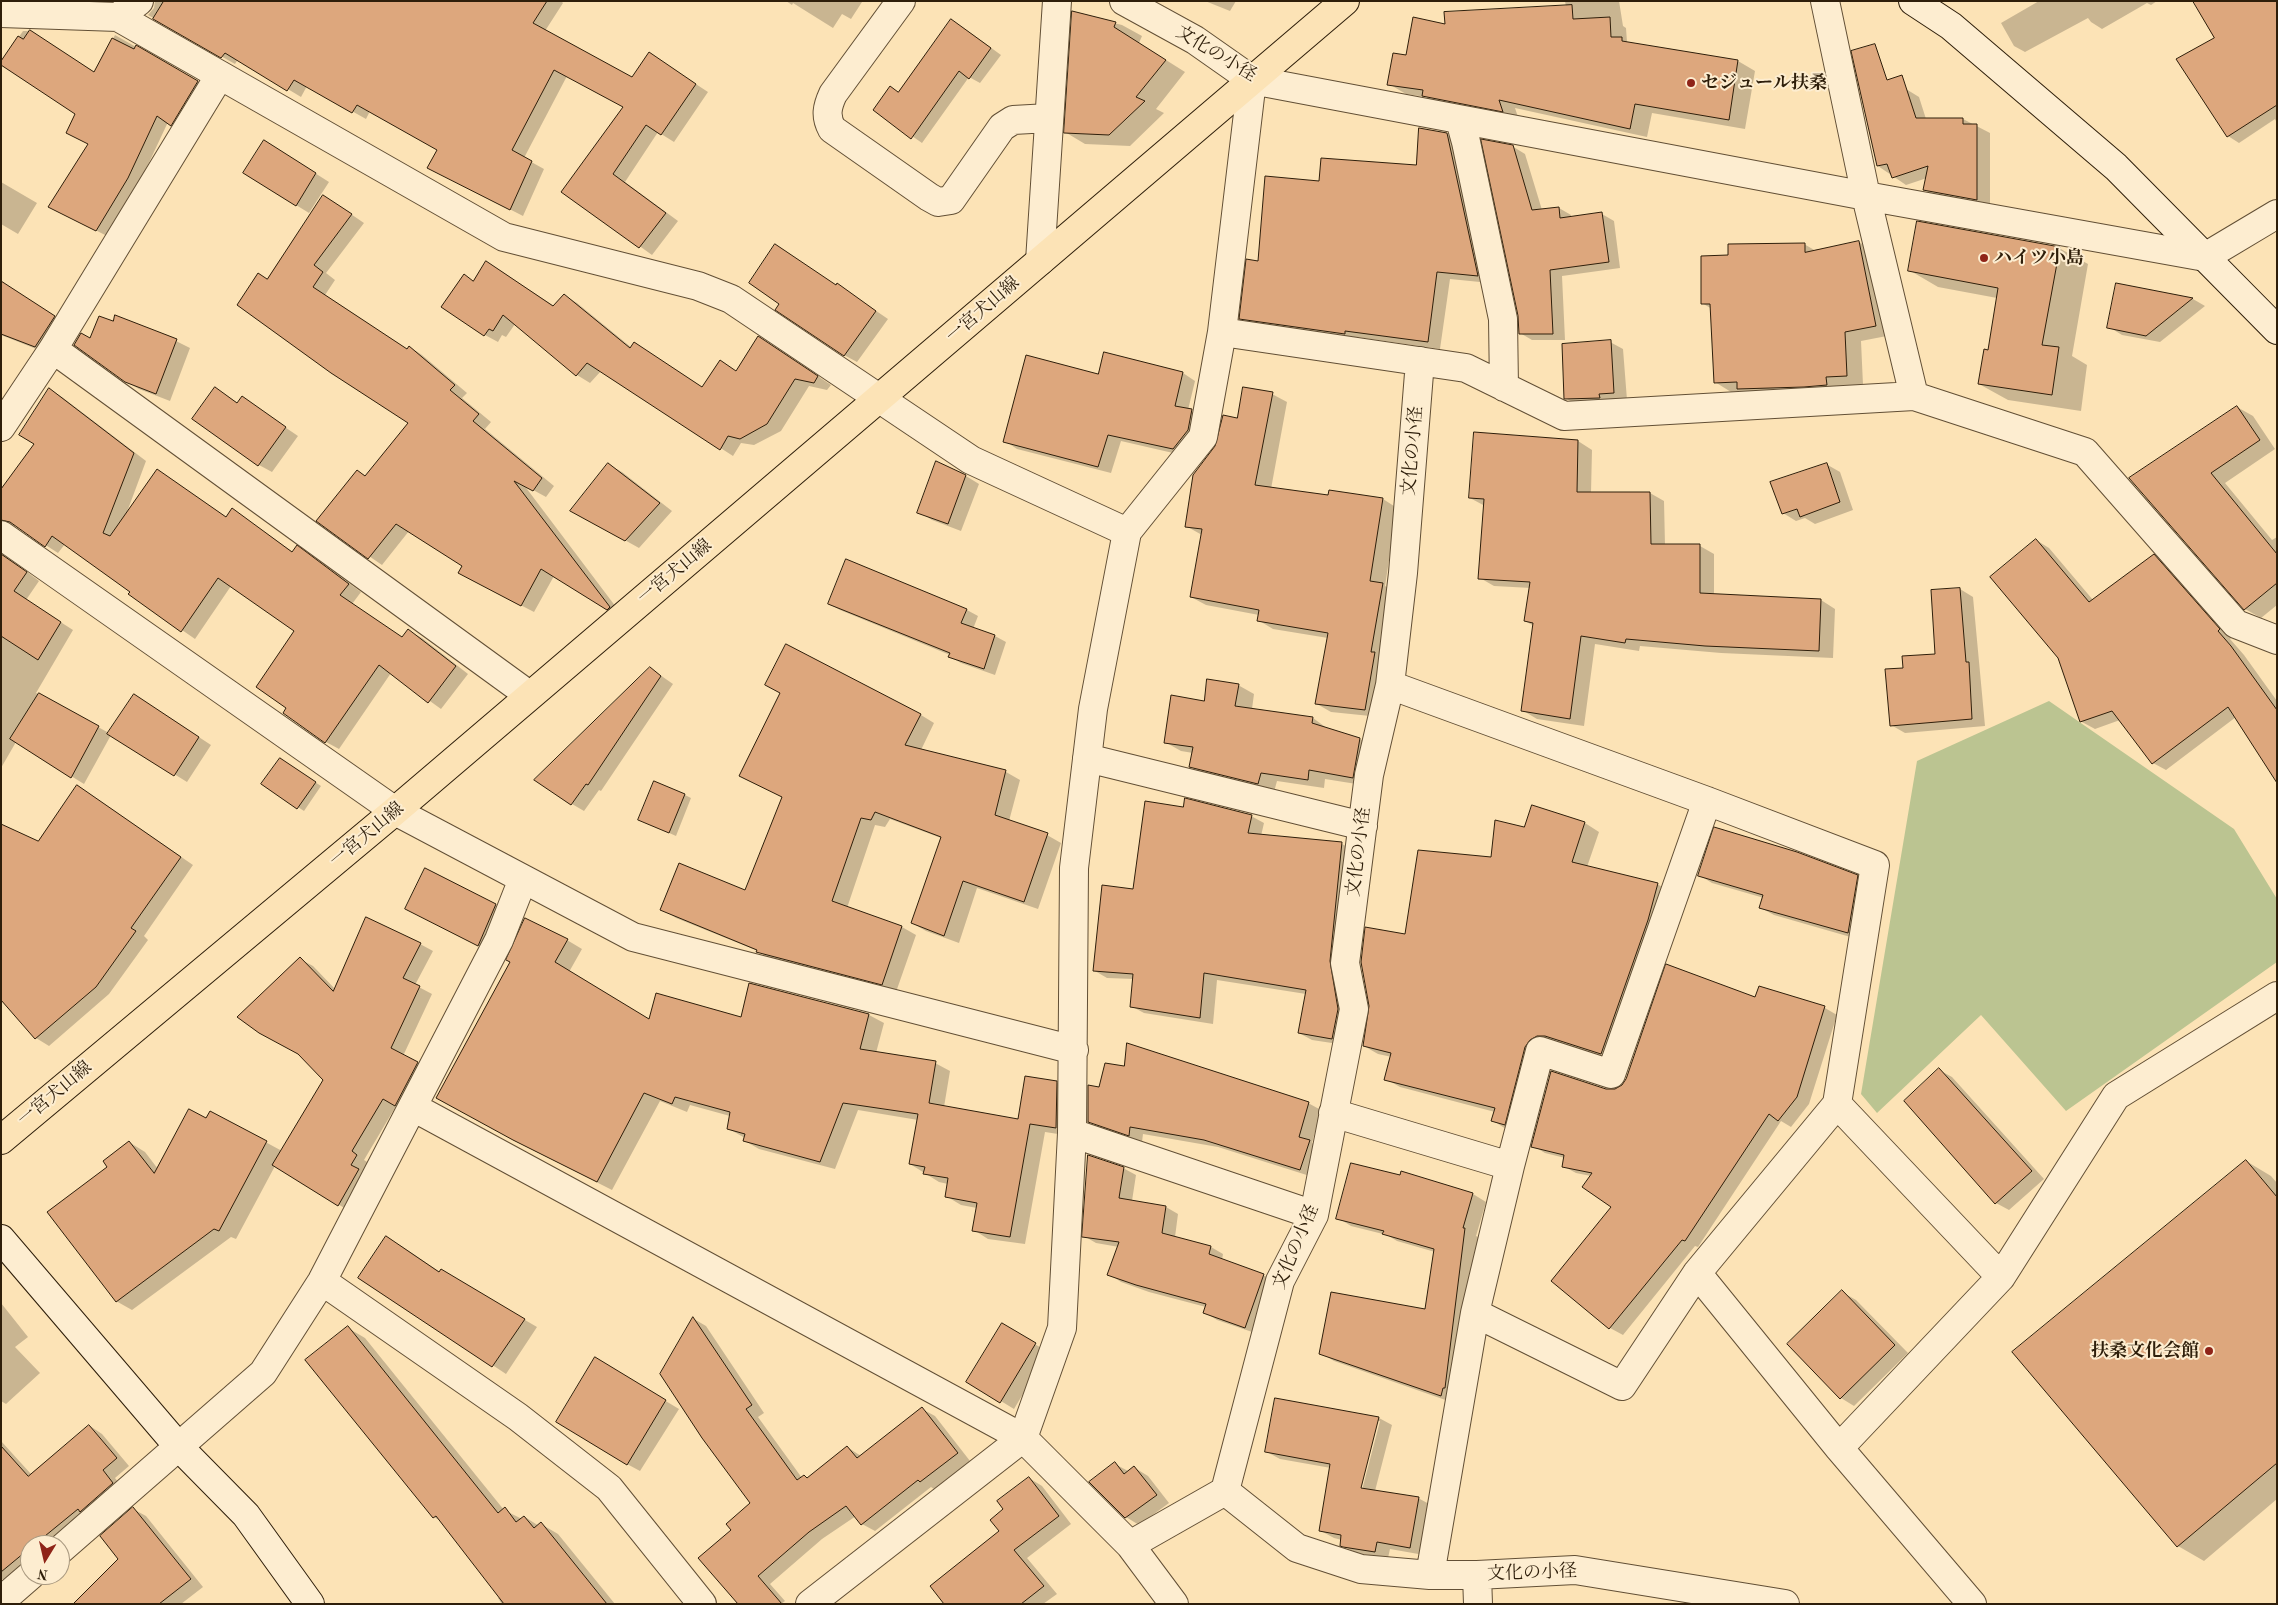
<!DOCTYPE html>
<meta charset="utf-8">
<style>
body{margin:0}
#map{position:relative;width:2278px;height:1605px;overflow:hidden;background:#fce3b6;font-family:"Old Standard TT",serif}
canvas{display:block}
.frame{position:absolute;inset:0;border:2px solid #2e1e0a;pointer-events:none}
.north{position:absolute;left:20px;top:1535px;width:50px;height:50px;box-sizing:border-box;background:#fdedd0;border:1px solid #aa9a81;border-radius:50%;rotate:189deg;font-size:14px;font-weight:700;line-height:20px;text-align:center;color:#2e1e0a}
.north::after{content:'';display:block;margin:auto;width:18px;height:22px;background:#8f2418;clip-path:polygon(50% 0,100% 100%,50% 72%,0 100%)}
</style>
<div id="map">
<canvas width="2278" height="1605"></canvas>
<div class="frame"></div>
<div class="north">N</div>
</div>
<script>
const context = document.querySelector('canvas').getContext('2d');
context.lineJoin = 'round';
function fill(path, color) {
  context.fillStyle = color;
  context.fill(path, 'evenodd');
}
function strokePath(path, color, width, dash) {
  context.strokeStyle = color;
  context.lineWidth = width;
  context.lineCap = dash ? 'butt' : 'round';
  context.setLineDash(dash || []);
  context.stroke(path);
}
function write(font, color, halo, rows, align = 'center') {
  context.font = font + ' "Old Standard TT","Noto Serif JP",serif';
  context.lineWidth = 4;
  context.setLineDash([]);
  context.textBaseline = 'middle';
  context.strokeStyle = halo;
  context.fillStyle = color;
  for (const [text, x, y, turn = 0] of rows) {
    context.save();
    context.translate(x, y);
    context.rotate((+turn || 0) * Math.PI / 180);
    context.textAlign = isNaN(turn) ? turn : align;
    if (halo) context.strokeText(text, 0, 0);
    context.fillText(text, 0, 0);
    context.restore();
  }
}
fill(new Path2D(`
 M2049,701l185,128 43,70v63l-211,149 -85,-96 -104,98 -16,-19 56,-333z`), '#bbc491');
fill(new Path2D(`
 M103,1h32l-21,6z
 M155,1h406l2,2 -18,28 88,48 17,-25 58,38 -34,50 -16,-10 -33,50 53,39 -26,34 -89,-64 62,-84 -58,-31 -43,82 20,11 -21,47 -82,-42 -2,-24 -69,-39 -4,8 -59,-33 -6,11 -63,-38 -3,5 -87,-49 6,-7z
 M786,1h80l-4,1 -11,17 -9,-5 -9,14 -40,-25 -1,2z
 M1205,1h31l-6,10z
 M1565,1h54l4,25 3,2 1,14 3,2 108,17 17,10 -10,58 -93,-16 -5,24 -132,-29 4,12 -78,-15 -15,-8 -20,-3 -17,-10 18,-28 40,-31 119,-18z
 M2039,1h118l-6,4 -4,-2 -45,26 -11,-7 -3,-4 -63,34 -11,-6 -13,-23z
 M1073,13l49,12 20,11 -3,7 46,29 -29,37 8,4 -34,33 -45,-2 -20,-12z
 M2277,18v105l-2,-4 -36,24 -11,-7z
 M961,26l40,29 -21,28 -11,-6 -47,66 -47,-33 24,-17z
 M23,31h7l65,42 20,-38 93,53 -26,43 -14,-9 -29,62 -32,52 -47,-24 29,-68 -12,-31 -76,-50z
 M1906,89l13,8 7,22h37l27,14v74l-52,-10 -14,-7 3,-12 -21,7 -28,-19z
 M1447,134l12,7 31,142 -40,-4 -10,70 -83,-12v4l-104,-16 -12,-7 80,-135 96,-16z
 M1512,146l13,8 17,56 17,-2 12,7v3l31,-4 12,7 6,47 -58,8 3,64h-33l-12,-7z
 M277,149l52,33 -20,31 -13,-8z
 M1,182l36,21 -19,31 -17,-10z
 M336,204l28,19 -38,50 9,7 -10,15 83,55 2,-3 12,8 45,38 -5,5 29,24 -6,7 69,57 -8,11 -22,-12 98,130 -2,1 -66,-40 -20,36 -62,-32 -8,-15 -55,-34 -27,34 -64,-44 39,-50 9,5 44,-53 -142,-143z
 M1859,242l16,10 17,83 -31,6 2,44 -21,1 1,8 -88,3 -11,-6 -13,1 -16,-10 -3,-73 -10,-6 102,-59 12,7z
 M2059,248l29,16 -16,92 15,9 -6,46 -73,-11 -29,-16 10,-33 8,-53 -59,-11 -29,-17z
 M499,270l55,36 10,-11 13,8 55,45 71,40 18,-26 16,10 35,-27 59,40 -4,5 -18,-4 -28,45 -27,14 -13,-2 -8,13 -132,-85 -11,12 -13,-8 -62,-51 -9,13 -4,-2 -4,7 -13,-7 -11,-53z
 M1,282l66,42 -18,30 -48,-19z
 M2117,284l76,15 12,7 -45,36 -38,-7 -13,-8z
 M838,285l50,34 -31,43 -13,-7z
 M116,317l60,24 14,7 -20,53 -31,-12 -14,-8 -34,-42 23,-16z
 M1610,342l13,7 4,51 -49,5 -13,-7z
 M1183,373l12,8 -7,29 16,8 -18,38 -65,-15 -10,32 -94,-24 -12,-8 94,-65z
 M49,389l13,8 84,64 -19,51 31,-41 69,47 6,-8 60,42 4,-5 13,8 51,37 -9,12 51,34 6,-7 13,7 46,36 -27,35 -50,-36 -52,76 -13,-7 -38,-34 8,-77 -65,-45 -36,53 -65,-45 2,-3 -67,-47 -7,9 -42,-27 -9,2 -6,6v-28l34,-62z
 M216,389l22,14 4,-5 56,38 -26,36 -13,-7z
 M1272,394l15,8 -16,87 58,8 54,2 14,9 -12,78 12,7 -17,124 -49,-5 -14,-8 11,-66 -55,-9 -15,-9 1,-5 -53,-10 -15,-8 11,-62 -16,-9 52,-107z
 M2237,407l16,9 22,33 -50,34 47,57 5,-3v68l-16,13 -16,-9 -115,-131z
 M1475,433l103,8 14,9 -1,43h59l14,8 1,44 35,1 14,8v41l107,5 14,9 -2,49 -112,-5 -81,-7 -1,5 -44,-7 -11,82 -47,-7 -15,-9 12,-84 -9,-5 6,-33 -37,-2 -14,-8 5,-72 -15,-8z
 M1826,464l14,8 13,38 -38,14 -10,-6 -9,3 -13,-8z
 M609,465l13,7 50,39 -33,37 -54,-30z
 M966,476l13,8 -18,47 -29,-11 -13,-8z
 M2036,540l13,8 44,52 61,-45 13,8 65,74 -2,2 14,16 33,46v70l-41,-54 -70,53 -13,-7 -33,-43 -25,9 -13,-7 -23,-65z
 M1,552l38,29 -13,19 47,30 -37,63 73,40 38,-30 64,42 -24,37 -76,-47 -27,49 -68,-42 -15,26z
 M846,561l121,49 11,6 -5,13 22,7 11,6 -11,33 -34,-12 -11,-6v-2l-110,-45 -11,-6z
 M1960,589l13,8 12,129 -80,7 -14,-8 13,-56 33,-14z
 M650,668l23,16 -72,107 -2,-1 -15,21 -12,-7z
 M1238,685l16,9 -2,15 61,9 15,11 32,10 16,9 -7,38 -44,-7 -1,9 -47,-7 -3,11 -67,-16 -16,-9 2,-14 -12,-2 -16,-9 40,-40z
 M921,715l13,8 -13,27 85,22 14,8 -11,41 38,14 14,8 -23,66 -61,-21 -18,55 -33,-12 -14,-8 29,-85 -51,-19 -5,8 -10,-2 -28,83 55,19 14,8 -20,57 -125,-32 -13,-9 -82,-33 -14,-9 84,-17 37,-94 -42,-22z
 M286,763l35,23 -17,25 -41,-27z
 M78,786l115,79 -49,71 4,4 -39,54 -60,52 -13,-8 -35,-40 38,-156z
 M685,795l6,3 -15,38 -36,-16z
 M1532,806l53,17 14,9 -12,35 70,17 14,8 -55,170 -77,-7 -33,74 -14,-9 3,-8 -95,-25 -14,-8 6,-22 -14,-3 -14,-8 42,-110 119,-108z
 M1251,816l13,7 -3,13 81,8 13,7 -10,194 -33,-5 -13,-7 7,-39 -89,-14 -4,44 -69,-11 -13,-7 3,-27 -27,-1 -12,-7 39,-81z
 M426,870l83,42 -17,40 -72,-36z
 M1699,875l158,1 13,8 -9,56 -87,-25 -13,-7 3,-10 -52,-15z
 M567,940l15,9 -13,23 81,48 91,-2 9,-34 119,31 15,8 -8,30 59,10 15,8 -6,36 76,14 36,-39 15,8v46l-26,-4 -20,112 -37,-5 -14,-9 3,-22 -16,-3 -15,-9 2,-12 -9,-2 -29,-18 8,-44 -60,-10 -23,59 -76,-20 -14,-8v-3l-16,-9 1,-13 -40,-11 -3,7 -27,-11 -48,89 -83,-42 -76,-42z
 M420,944l13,7 -18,34 17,9 -29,62 27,15 -22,41 -12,-6 -32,54 5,3 -18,49 -76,-46 -39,73 -5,-2 -99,73 -16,-9 -7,-134 20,-25 16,10 13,17 48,-49 4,-8 72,39 43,-71 -25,-121 13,7 22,23z
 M1760,987l65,21 12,7 -28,89 -18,23 -10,-6 -83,126 -3,-1 -72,89 -13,-7 -58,-47 61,-74 -22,-31 -15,-3 -13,-7 2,-8 -20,-5 -12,-7 73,-56h9l141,-91z
 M1939,1070l13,7 92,102 -35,31 -13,-7z
 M1308,1103l13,7 -9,33 10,6 -9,28 -95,-30 -75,-13 -1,8 -40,-13 -13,-8z
 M2246,1161l25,15 6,7v316l-73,62 -26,-15z
 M1123,1168l13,7 -4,26 34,6 12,7 -3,23 36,10 12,7 -1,6 41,15 13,7 -18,52 -41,-14 -13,-8 2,-5 -57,-15 -28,-10 -12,-8 10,-27 -23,-4 -12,-7z
 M1402,1173l71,21 13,8 -10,34 2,1 -20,158 -4,8 -120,-42 -13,-8 105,-42 9,-59 -38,-11 -10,-6 -36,-9 -13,-8 63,-42z
 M400,1245l40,27 1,-1 96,56 -31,47 -146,-97z
 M1842,1292l14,8 52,53 -54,53 -13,-8 -52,-54z
 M1,1303l27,34 -13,10 25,26 -34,31 -5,-3z
 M694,1319l12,7 58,87 -6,4 44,61 3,-2 4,3 38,-32 14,9 61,-47 13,7 35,45 -36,28 -3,-2 -56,44 -13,-7 -6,-8 -34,23 -52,45 15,17 -4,3h-41l-7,-74 19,-27z
 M1003,1325l45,27 -34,57 -46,-28z
 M348,1328l17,10 139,172 18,9 3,-2 14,9 2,-2 17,10 57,70h-113l-4,-6 2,-1 -56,-74 -10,-6z
 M609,1367l70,42 -39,62 -13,-7z
 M1276,1399l103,19 13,7 -17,66 43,7 13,7 -7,50 -34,-6 -2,9 -31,-5 -16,-8 1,-5 -8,-2 -13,-7 10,-63 -51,-9 -13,-7zM1377,1421h3l-19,73 -2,-1z
 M90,1426l12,8 27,32 -14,12 10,13 -69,54h-26v21l-20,17 -7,-4 -2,1v-139l30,33z
 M1115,1464l13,7 7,-3 13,8 21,27 -30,22 -13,-8 -35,-35z
 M1029,1478l13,8 29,38 -44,34 30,36 -14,10h-97l55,-73 4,-22z
 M133,1509l13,7 57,71 -22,17h-107l46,-45z`), '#0003');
const building = new Path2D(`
 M164,1h383l-14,22 99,54 17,-25 47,32 -35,51 -15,-10 -33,49 53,39 -27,35 -78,-56 62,-85 -69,-37 -42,80 20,11 -22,49 -83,-42 10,-18 -80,-45 -5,8 -58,-33 -7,11 -62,-38 -4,5 -68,-39z
 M2193,1h84v104l-50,32 -51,-78 38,-21z
 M1572,5l1,14 37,-2 1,20h11v4l116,19 -9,60 -94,-16 -5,25 -131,-29 4,12 -81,-16 1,-6 -36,-5 6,-32 13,2 7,-38 32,7 -1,-12z
 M1072,11l44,11 -2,5 52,33 -30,37 9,4 -36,34 -45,-2z
 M951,19l40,29 -22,31 -10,-8 -48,68 -38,-29 17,-24 8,6z
 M30,30l64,42 18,-34 22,11 2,-4 62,36 -27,45 -14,-10 -29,62 -32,53 -48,-24 40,-63 -22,-11 9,-19 -74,-49v-4l17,-25 5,3z
 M1875,44l12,36 15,-5 14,43h47v6h14v76l-54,-10 5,-24 -36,12 -5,-14 -10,2 -26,-115z
 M1419,128l28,5 31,143 -41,-4 -9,70 -83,-11v3l-106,-15 7,-60 12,2 7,-85 54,5 2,-23 95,7z
 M1481,139l32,6 19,65 27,-3 1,11 42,-6 7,50 -59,8 3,64h-34l-1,-18z
 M264,140l52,33 -20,33 -53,-33z
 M323,195l29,19 -38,51 9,7 -10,15 94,62 2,-3 46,39 -5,5 29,24 -6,7 69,57 -9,13 -19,-10 96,126 -3,3 -66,-41 -20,37 -63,-33 4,-7 -66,-42 -28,35 -52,-38 41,-51 8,6 43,-53 -77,-50 -94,-68 21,-32 9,6z
 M1917,221l143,26 -18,98 17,2 -7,48 -74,-11 6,-35 4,1 10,-62 -90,-17z
 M1859,241l17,85 -31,6 2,44 -21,1 1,8 -23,2 -67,2v-7l-23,1 -4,-79h-9v-48l27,-1v-11l77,-1v9z
 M775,244l61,41 1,-2 39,28 -32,45 -69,-46 4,-6 -30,-21z
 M486,261l67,45 11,-12 66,54 4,-6 68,45 18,-27 16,11 22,-35 60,40 -4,7 -19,-4 -28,45 -27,15 -12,-3 -8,14 -133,-87 -11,13 -73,-61 -10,16 -4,-2 -5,7 -43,-29 23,-33 9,7z
 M1,281l54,35 -20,31 -34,-13z
 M2116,283l77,15 -47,38 -39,-8z
 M115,315l62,24 -21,55 -31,-12 -51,-37 7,-12 9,5 9,-22 14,5z
 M1611,340l3,53 -15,1 1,4 -36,1 -2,-55z
 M1104,352l79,20 -8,34 17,3 -4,21 -15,19 -65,-14 -10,32 -95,-25 23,-87 72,19z
 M215,387l22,16 5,-7 44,31 -28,39 -66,-47z
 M1243,387l30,5 -18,93 73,10 1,-5 54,8 -13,83 13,2 -12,69h4l-10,58 -50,-6 13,-71 -71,-12 2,-11 -69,-13 12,-68 -17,-2 8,-52 22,-29 8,-31 14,3z
 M49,388l85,65 -31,80 7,3 47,-67 69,48 6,-9 60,44 5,-7 52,39 -9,11 62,42 6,-8 48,37 -28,37 -49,-38 -54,78 -42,-30 3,-5 -30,-21 38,-56 -76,-53 -37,54 -53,-38 2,-2 -78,-56 -7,11 -35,-25 -9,-2v-31l33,-45 -15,-9z
 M2237,406l23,34 -49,33 66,81v29l-33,27 -115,-132z
 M1474,432l104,8 -1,52h73l1,52h49v49l121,6 -2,52 -114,-5 -79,-7 -1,4 -44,-7 -11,83 -49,-8 12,-88 -9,-2 6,-39 -52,-3 6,-80 -15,-1z
 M936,461l30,14 -18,49 -31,-11z
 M608,463l52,40 -35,38 -55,-30z
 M1827,463l13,39 -40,15 -3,-8 -15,5 -12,-32z
 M2036,539l53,63 65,-48 66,75 -2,2 13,15 46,64v73l-49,-76 -76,57 -40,-53 -32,11 -22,-64 -68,-81z
 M1,554l26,18 -13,19 47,31 -23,38 -37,-24z
 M846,559l121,50 -6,14 34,12 -11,34 -36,-12 2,-4 -122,-49z
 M1960,588l6,74h3l3,57 -82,7 -5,-57 18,-1 -1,-12 33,-2 -4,-64z
 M786,644l135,70 -16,31 101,25 -11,45 53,18 -24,69 -61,-21 -19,55 -33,-13 30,-86 -66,-25 -4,8 -10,-2 -29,83 70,25 -20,59 -126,-33 1,-2 -97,-40 19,-47 66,27 37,-93 -43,-21 41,-83 -15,-8z
 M650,667l11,9 -73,109 -2,-1 -15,21 -37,-25z
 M1207,679l32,5 -4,22 78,11 -1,6 48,15 -7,40 -44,-8 -1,10 -47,-7 -3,11 -69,-17 4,-20 -29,-4 7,-48 33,6z
 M39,693l60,33 -28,52 -61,-39z
 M134,694l65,43 -25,39 -67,-42z
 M280,758l36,24 -19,27 -36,-25z
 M654,781l31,13 -16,39 -31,-13z
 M77,785l104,72 -50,71 5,3 -40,56 -61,52 -34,-39v-176l37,17z
 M1185,798l67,17 -4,18 94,9 -12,119 8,48 -6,30 -34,-6 8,-43 -102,-17 -4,45 -70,-11 3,-33 -40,-3 9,-86 31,4 12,-88 38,6z
 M1532,805l53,17 -13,40 86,21 -10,37 -47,134 -56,-18h-8l-7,4 -5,7 -20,78 -14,-4 4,-13 -111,-28 7,-27 -28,-7 6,-40 -8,-44 4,-35 40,7 13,-84 73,7 4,-37 29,7z
 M1714,827l83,25 61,23 -10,58 -89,-25 4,-13 -65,-19z
 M425,868l71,36 -18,42 -73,-37z
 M366,917l55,26 -18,35 17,8 -29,62 27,14 -23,44 -12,-7 -31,52 5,4 -6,10 8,4 -21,37 -66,-41 51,-85 -25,-26 -39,-21 -22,-16 63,-60 33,34z
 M525,918l43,21 -13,23 94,57 7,-26 85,24 8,-34 120,31 -9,35 76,12 -7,42 89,16 7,-43 32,5 -1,47 -26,-4 -20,113 -38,-6 5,-28 -32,-6 3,-19 -25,-4 2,-7 -16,-3 9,-50 -75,-11 -23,59 -77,-21 2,-7 -18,-5 3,-17 -55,-15 -3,7 -28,-11 -47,89 -84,-42 -77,-42 74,-136 -4,-2z
 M1666,964l89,33 4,-11 66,20 -28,91 -19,24 -9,-7 -84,127 -3,-1 -73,89 -58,-48 60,-74 -29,-20 10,-14 -30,-6 2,-12 -33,-8 20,-76 55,18h9l7,-4 4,-6z
 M1127,1043l182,59 -10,35 11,3 -10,30 -96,-30 -74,-13 -1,9 -41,-14v-37l11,2 6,-24 19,3z
 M1939,1068l93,103 -37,33 -91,-103z
 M189,1109l17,9 4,-7 57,30 -48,90 -5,-2 -98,73 -69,-90 60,-45 -4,-6 26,-20 25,32z
 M1088,1155l36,12 -5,31 47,8 -4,27 49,13 -2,8 55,20 -19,54 -42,-15 3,-9 -70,-19 -29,-10 12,-33 -37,-5z
 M2246,1160l31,37v266l-100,84 -165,-195z
 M1351,1163l49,12 1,-4 72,22 -10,35h2l-20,160h-2l-2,8 -122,-42 12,-62 94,17 9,-60 -52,-15 2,-3 -48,-12z
 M386,1236l53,36 2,-3 84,50 -33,48 -134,-89z
 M1842,1290l53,55 -55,54 -53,-55z
 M693,1317l59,88 -6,4 51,71 7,-5 3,3 40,-32 10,12 65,-51 36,46 -38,29 -2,-2 -57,45 -15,-19 -37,26 -51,44 24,28h-44l-40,-46 33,-28 -5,-6 24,-21 -48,-65 -42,-64z
 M1002,1323l34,20 -36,60 -34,-21z
 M348,1326l150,187 7,-6 11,15 8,-6 10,12 7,-6 66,82h-103l-68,-88 -3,2 -128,-158z
 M595,1357l71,43 -39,65 -71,-43z
 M1275,1398l104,19 -18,71 58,9 -9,51 -33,-6 -2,10 -32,-5 -3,-1 1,-11 -22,-4 11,-67 -65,-12z
 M89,1425l28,33 -14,12 10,13 -33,29 -2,-3 -44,36h-4v3l-29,24v-126l27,30z
 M1115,1462l9,12 10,-8 23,29 -32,23 -36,-36z
 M1029,1477l30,39 -45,34 30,36 -23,18h-77l-14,-18 69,-55 -9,-11 13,-11 -6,-8z
 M133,1507l58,72 -32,25h-86l45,-45 -18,-23z`);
fill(building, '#dda77d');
strokePath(building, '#2e1e0a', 1);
const street = new Path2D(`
 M901,1l-68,93c-6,13 -8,22 -1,35l97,68 9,5 13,-2 51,-73 11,-7 36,-2
 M1124,1l71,39 57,40 614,116 339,61 72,-43
 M1825,1l41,195 48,200
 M1,13l117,4 386,220 194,49 33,13 240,161 156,72
 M118,17l21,-16
 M1460,120l6,22 37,177 1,68
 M1040,261l17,-260
 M1222,332l244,36 98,48 350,-20 171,56 151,172 41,16
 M53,349l476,346
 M1,427l52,-78 167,-274
 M1,535l394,276 238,126 441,113
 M1390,685l317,116 168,64 -38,239
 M1087,758l276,68
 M413,1107l610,331 107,107 44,59
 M1333,1113l177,53
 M1072,1133l242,82
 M1697,1273l142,175 133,156
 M322,1281l196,136 91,71 93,116
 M1475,1313l35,-147 30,-115 71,23 96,-273
 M1839,1448l162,-171 115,-181 161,-100
 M1225,1491l55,-210 34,-66 40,-206 -9,-46 24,-188 21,-90 13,-112 17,-212
 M1225,1491l72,57 64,21 69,6h47l98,-5 210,34
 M1130,1545l95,-54
 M60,1550l203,-177 59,-92 177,-341 24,-61
 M1430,1575l45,-262 147,73 75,-113 140,-169 164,173
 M1477,1575l1,29
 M1,1601l30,-26
 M810,1604l213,-166 39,-110 10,-195 2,-265 19,-159 34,-177 76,-95 19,-105 30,-252`);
const secondary = new Path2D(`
 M1913,1l38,25 165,141 161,163
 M1,1239l177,207 68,69 64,89`);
const primary = new Path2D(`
 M1,1140l394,-329 950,-810`);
strokePath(street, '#624f35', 30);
strokePath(secondary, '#2e1e0a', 30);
strokePath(primary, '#2e1e0a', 30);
strokePath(street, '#fdedd0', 28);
strokePath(secondary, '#fdedd0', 28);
strokePath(primary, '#fce3b6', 28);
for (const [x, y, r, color] of [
 [1691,83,5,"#8f2418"],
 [1984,258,5,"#8f2418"],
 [2209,1351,5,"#8f2418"]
]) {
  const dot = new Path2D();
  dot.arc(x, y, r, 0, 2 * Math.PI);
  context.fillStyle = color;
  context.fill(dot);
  strokePath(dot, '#fdedd0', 2);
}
write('18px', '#2e1e0a', '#fdedd0', [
 ["文化の小径",1216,54,31],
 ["一宮犬山線",983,310,-41],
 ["文化の小径",1413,451,-85],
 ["一宮犬山線",675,572,-40],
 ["一宮犬山線",367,835,-40],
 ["文化の小径",1359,852,-83],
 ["一宮犬山線",55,1094,-40],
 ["文化の小径",1296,1247,-67],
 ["文化の小径",1532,1573,-2]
]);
write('bold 18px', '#2e1e0a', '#fdedd0', [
 ["セジュール扶桑",1701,83],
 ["ハイツ小島",1994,258],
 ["扶桑文化会館",2199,1351,"right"]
], 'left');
</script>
